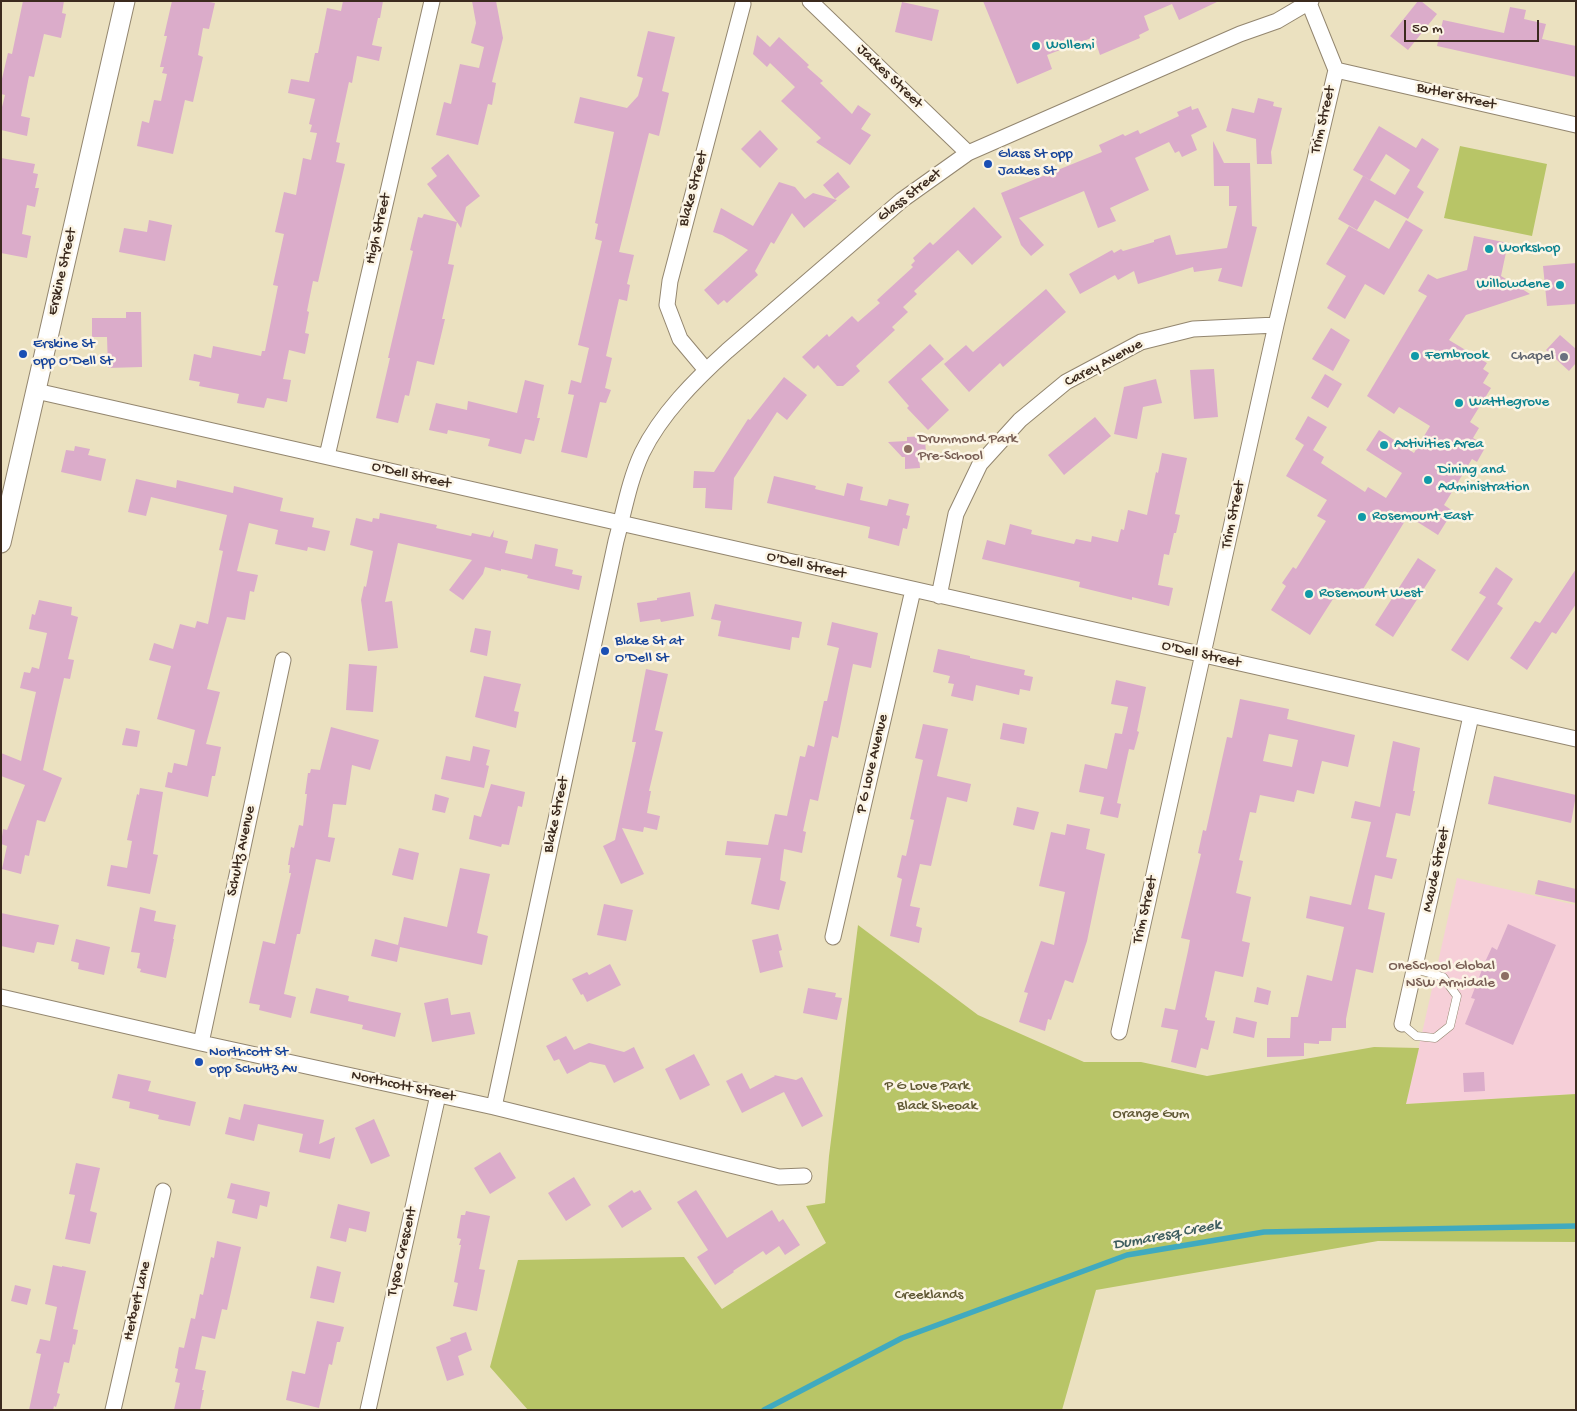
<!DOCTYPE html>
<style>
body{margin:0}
#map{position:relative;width:1577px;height:1411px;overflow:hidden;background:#ebe1c0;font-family:"Gochi Hand",sans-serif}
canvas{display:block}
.frame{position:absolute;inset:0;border:2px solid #3b2a1e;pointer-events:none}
.scale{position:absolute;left:1404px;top:20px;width:135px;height:22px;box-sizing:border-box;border:2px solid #3b2a1e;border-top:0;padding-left:6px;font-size:15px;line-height:18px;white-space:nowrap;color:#3b2a1e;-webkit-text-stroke:4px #fcf5e5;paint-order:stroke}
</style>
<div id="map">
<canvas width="1577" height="1411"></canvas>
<div class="frame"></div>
<div class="scale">50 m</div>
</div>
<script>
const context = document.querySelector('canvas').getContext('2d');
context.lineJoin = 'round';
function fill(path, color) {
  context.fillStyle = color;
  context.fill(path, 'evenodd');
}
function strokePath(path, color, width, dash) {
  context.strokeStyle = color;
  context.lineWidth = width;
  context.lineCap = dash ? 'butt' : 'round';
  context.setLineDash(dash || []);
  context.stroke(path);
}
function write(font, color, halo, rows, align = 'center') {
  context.font = font + ' "Gochi Hand",sans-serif';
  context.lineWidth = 5;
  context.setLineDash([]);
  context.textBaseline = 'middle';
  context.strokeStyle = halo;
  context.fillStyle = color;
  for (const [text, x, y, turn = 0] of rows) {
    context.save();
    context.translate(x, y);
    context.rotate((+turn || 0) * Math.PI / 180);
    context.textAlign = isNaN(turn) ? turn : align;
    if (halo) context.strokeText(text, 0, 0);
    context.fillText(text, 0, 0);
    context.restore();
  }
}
fill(new Path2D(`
 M1457,878l119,27v189l-170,10z`), '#f6cfd8');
fill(new Path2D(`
 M1460,146l87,18 -15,72 -88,-18z
 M858,925l120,90 106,47h57l66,14 167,-29 45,1 -13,56 170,-10v148l-198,-1 -282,49 -34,120h-534l-38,-43 28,-107 166,-3 38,52 104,-66 -20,-37 19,-3 4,-47z`), '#b8c567');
strokePath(new Path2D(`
 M764,1410l138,-72 225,-83 137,-23 312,-6`), '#40aabf', 5.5);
fill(new Path2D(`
 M23,1h41l-2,12 4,1 -5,24 -17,-4 -10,43 -5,-1 -8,40 9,2 -3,18 -26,-6v-19l4,-16 -4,-1v-11l7,-30 4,1z
 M172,1h32l11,2 -6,26 -6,-1 -5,27 5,2 -10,45 -8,-2 -12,54 -36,-8 5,-25 7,2 5,-23 7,1 6,-27 -5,-1 2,-6h-4l7,-31h-3z
 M343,1h40l-3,17h-2l-6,27 10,2 -3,14 -22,-5 -5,27 -3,-1 -13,60 4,1 -4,19 9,2 -27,118 -5,-1 -6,30 2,1 -4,21 4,1 -4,20 -16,-4 -6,29 8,1 -4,22 -20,-4 -3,10 -27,-5 2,-9 -40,-8 1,-4 -11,-2 5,-26 17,4 2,-12 48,10 1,-5h3l13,-65 -5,-1 11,-51 -9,-2 9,-40 12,3 7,-37 8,2 6,-27 -7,-1 2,-7 -3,-1 6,-25 -27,-6 3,-14 18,3 6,-29h3l9,-45 14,3z
 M472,1h24l7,37 -11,44 4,1 -4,22 -4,-1 -10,41 -42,-10 8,-33 7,2 9,-40 19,4 5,-21 -13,-4 5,-20z
 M983,1h236l-40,19 -7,-16 -28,12 5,14 -10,5 1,3 -40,17 -6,-18 -47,18 5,14 -35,15z
 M1418,1h3l16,13 -29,36 -18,-14z
 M902,2l37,8 -7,31 -37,-9z
 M1510,7l16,3 -2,9 22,5 -4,15 34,7v31l-139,-31 6,-26 61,13z
 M648,31l27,6 -13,54 7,2 -10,43 -10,-3 -30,119 15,3 -7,29 3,1 -3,16 -8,-2 -13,57 6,2 -7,30 6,2 -5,13 -6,-1 -13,56 -26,-6 13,-57 -6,-1 3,-14 10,3 8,-35 -11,-3 24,-104 -7,-2 3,-15 -3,-1 19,-91 -40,-9 6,-26 47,11 11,-12 5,-18 -6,-2z
 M757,35l13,12 9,-10 30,28 -2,2 16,14 -3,2 32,31 6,-9 13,9 -10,15 10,6 -21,30 -34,-23 5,-4 -40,-37 14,-14 -25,-24 -3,4 -14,-13z
 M1258,98l16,4 -1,4 9,2 -11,44 1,12h-15l-1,-25 -30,-8 6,-23 22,5z
 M1191,106l1,4 6,-2 9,19 -16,8 6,15 -15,7 -3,-6 -4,2 -6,-11 -34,16 14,32 -39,18 6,13 -18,7 -14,-37 -65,27 25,27 -13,11 -10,-11 -20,-52 101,-41 -3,-7 24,-11 2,2 13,-6 2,4 39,-18 -2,-4z
 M1379,126l37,22 6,-10 17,11 -22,38 7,5 -16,27 -33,-19 -18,30 -19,-11 25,-43 32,19 15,-25 -24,-16 -16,26 -17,-10z
 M760,130l18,19 -18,19 -19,-19z
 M1213,141l11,22h26l2,63 5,1 -15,60 -24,-6 4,-13 -28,4 -1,-5 -55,17 -4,-13 -16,9 -3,-5 -35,19 -11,-20 43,-24 2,3 7,-4 2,2 31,-9v-2l16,-5 6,20 51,-7 10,-42h-8v-20h-15z
 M448,154l32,42 -14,11 -5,21 -4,-6 -9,42 6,1 -12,54h3l-11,46 -17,-4 -8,35 -4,-1 -7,28 -22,-5 14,-60h-2l25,-107 -3,-1 8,-33 4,1 2,-4 33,8 -30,-38 10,-8 -6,-8z
 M1,158l34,6 -2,9 5,1 -3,14h4l-4,19 -8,-2 -5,29 9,2 -4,22 -26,-5z
 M838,172l12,15 -15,12 -12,-14z
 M779,182l16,5 10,12 8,-6 24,7 -33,28 -12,-15 -18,31 -3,-2 -16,29 3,4 -31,28 -3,-3 -6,5 -14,-15 44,-40 -26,-15 -9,-3 8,-24 32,18z
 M974,207l28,30 -30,28 -14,-15 -44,41 3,3 -14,13 5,5 -16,15 3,3 -39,36 4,5 -17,15h-6l-19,-21 -4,4 -12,-12 25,-23 2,3 23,-21 6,6 22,-19 -3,-3 36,-33 -2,-2 4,-4 -2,-3 17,-16 3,3z
 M149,220l23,5 -7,36 -46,-9 5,-24 23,4z
 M1406,220l17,10 -39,65 -19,-11 -20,35 -18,-11 19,-32 -20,-12 23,-38 40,23z
 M1474,236l34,7 -7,33 29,18 -64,21 -17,25 38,23 -4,6 6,4 -6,10 8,5 -21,34 9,6 -6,10 13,8 -9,16 -5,-3 -28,46 9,6 -15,24 -30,-19 -51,83 -17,-11 -30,47 -39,-25 15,-24 -4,-3 11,-16 3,2 30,-48 -9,-5 10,-16 -41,-24 18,-31 -9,-6 13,-23 19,11 -14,23 11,7 -3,6 44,29 3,-5 18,11 16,-25 -36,-23 13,-20 35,23 16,-27 -31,-19 -5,7 -27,-18 60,-100 -9,-5 10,-17 9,5 30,-9z
 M1576,263v41l-29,2 -4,-40z
 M1046,289l20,23 -63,55 -3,-4 -31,29 -25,-28 22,-19 7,7z
 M126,312h15l1,55 -34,1 -1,-31h-15v-19h34z
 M1331,328l19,12 -17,31 -21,-12z
 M1560,335l16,14v14l-7,8 -23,-21z
 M930,344l14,15 -23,20 28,31 -21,20 -21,-22 2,-2 -21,-24z
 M1214,369l4,48 -24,2 -4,-49z
 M1325,374l17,10 -14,24 -17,-10z
 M784,377l23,18 -20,25 -10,-8 -43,66 -2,32 -27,-2 1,-20h-13l1,-17 20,1 34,-53 2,1z
 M1156,379l6,24 -19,4 -6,32 -23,-5 10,-47z
 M525,380l19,5 -7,33h3l-6,23 -9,-2 -4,15 -33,-8 2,-7 -42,-9 -1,4 -18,-4 7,-27 31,7 1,-9 49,12z
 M1095,417l16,19 -47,39 -16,-20z
 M925,436l1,20 -7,1 1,11 -15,1v-12h-3l-14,-15 19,-1v-4z
 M75,446l15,3 -2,6 18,4 -5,22 -40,-9 5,-22 8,1z
 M1162,453l25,5 -12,56 5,1 -4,18h-2l-5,22 -5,-1 -6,31 15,3 -4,18 -37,-9v3l-53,-13 1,-5 -98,-23 5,-19 18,5 5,-21 22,6 -1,4 43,10 2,-5 15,3 1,-6 26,6 3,-13 3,1 4,-20 19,5 9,-43 2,1z
 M774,476l42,10 -1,3 29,7 3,-13 16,4 -3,13 27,6 2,-7 20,5 -3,11 4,1 -3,13 -4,-1 -4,18 -31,-8 2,-11 -103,-24z
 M136,479l40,9 1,-8 56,13 1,-7 49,12 -3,13 34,7 -2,9 18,4 -5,20 -17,-4 -1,4 -32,-7 3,-14 -29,-7 -12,48 21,4 -4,17 -4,-1 -5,29 -18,-3 -20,72 13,3 -14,52 15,3 -6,29h-3l-4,21 -43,-10 3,-15 4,1 2,-10 13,3 8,-36 -38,-11 14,-53 -22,-6 5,-17 19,6 7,-25 15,4 2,-7 11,3 15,-73 -4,-1 8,-35 -76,-18 -5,19 -18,-4z
 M380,513l57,12 -1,3 35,8 1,-3 18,4 4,-7 -1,7 15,4 -3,12 27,6 3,-15 23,5 -3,17 18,4 -1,4 10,2 -3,14 -52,-12 1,-3 -27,-6v2l-16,-4 -2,7 -20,26 -14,-10 23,-30 -74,-17 -13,59 7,-1 6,47 -30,3 -7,-51 3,-14 2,1 7,-36 -23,-6 6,-27 16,4 1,-4 6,1z
 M1418,558l18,12 -43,67 -18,-12z
 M1496,567l17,12 -16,25 6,4 -35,53 -17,-11 35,-53 -7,-4z
 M1576,569v35l-20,30 -4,-2 -25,38 -17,-12 25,-37 5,2z
 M690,592l4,24 -33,6 -1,-3 -20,3 -3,-19 20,-3v-2z
 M39,600l33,7 -1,8 7,2 -10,42 6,1 -4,19 -6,-1 -21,92 19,8 -17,44 -8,-2 -8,36 -4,-1 -4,19 -19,-5 5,-23 -6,-2 2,-15 4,1 18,-45 -24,-9v-23l20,8 15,-69 -16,-4 4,-16 6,1 2,-6 7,2 8,-36 -18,-4 3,-15 3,1z
 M715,604l87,18 -3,16 -7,-1 -2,13 -72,-14 3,-15 -10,-2z
 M832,622l46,11 -7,35 -18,-4 -15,74 -6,-2 -14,65 -8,-2 -7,32 3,1 -4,21 -18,-4 -4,31 6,2 -7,28 -28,-6 10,-46 -36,-3 2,-14 41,4 7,-31 12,2 13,-60 5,1 3,-12 6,2 10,-46h3l12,-53 -12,-3z
 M475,628l16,3 -4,25 -17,-4z
 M938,649l32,7v2l55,12 -1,5 9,2 -3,14 -10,-2 -1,6 -43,-10 -3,16 -22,-5 3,-12 -6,-1 2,-7 -17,-4z
 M349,664l28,2 -4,46 -27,-2z
 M646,669l22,5 -13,56 8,2 -14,59h2l-4,22 13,3 -3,14 -13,-3 -1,5 -21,-4 22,46 -23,10 -18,-38 12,-6 21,-98h-4z
 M484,676l37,8 -7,27 5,1 -3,16 -41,-11z
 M1116,680l30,7 -9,44 2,1 -5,18 -5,-1 -12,54 4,1 -3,14 -18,-4 4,-17 -25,-5 6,-28 22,5 8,-36 7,1 6,-27 -17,-3z
 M1240,699l49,10 -2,10 68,16 -7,32 -26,-6 -8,33 -17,-4 -3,12 -34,-7 -4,18 -6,-1 -11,48 4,1 -7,32 15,4 -9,44 8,2 -7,34 -28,-6 -10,46 2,1v2l8,1 -7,29 -7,-2 -5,20 -25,-6 7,-32 -17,-3 4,-19 10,2 13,-59 2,-11 -9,-2 20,-84 -3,-1 5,-23 3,1 21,-94 5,1zM1269,734l29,6 -6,27 -29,-6z
 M1003,723l24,5 -3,16 -24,-5z
 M923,724l25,5 -11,47 34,8 -4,18 -20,-5 -16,69 -11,-2 -10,42 10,2 -4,18 6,2 -3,15 -29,-7 12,-57 -5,-2 5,-22 4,1 8,-36 -4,-1 13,-59 -8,-2z
 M331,727l48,13 -9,30 -18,-5 -6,40 -13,-1 -5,33 7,1 -5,24 -14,-3 -16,75h-3l-13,60 12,3 -5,21 -32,-8 1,-5 -11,-2 14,-62 12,3 16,-71h-2l1,-8h-2l3,-18 3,1 5,-23 4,1 4,-32h-2l3,-21h2l1,-4 9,1z
 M126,728l14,3 -3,16 -15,-2z
 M1393,741l27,7 -7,43h2l-5,25 -14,-3 -10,44 11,2 -5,20 -17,-4 -7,34 17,4 -12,60 -17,-4 -10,50v9h-14l-1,13h-12v3l-15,-1v13l-37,1v-19h23l1,-21h7l9,-42 25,6 12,-54 -38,-9 4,-22 41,9 20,-83 -20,-4 4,-17 25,6z
 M473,746l17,4 -4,15 3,1 -5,22 -43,-9 5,-23 24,5z
 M1494,776l82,19 -5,28 -83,-19z
 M491,784l34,8 -3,15 -4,-1 -9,39 -7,-1 -1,3 -32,-8 5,-24 7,2z
 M140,788l23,4 -10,62 5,1 -8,39 -43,-8 4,-21 16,3 5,-27 -5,-1 10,-46 2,1z
 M435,794l14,4 -4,15 -13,-3z
 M1017,807l22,5 -5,18 -21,-5z
 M1067,824l23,5 -4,20 19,5 -18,87 -14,42 -8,-3 -14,40 -3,-1 -3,12 -26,-9 9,-29 -4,-1 17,-51 13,4 11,-53 -26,-6 12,-54 14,3z
 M399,848l20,5 -6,27 -21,-5z
 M460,868l30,6 -13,59 11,3 -6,29 -82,-18 -3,15 -26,-6 4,-17 23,6 6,-28 43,10z
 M1538,880l38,9v14l-41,-9z
 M604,904l29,6 -7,31 -29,-6z
 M140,907l16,4 -2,10 22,4 -3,14h1l-8,39 -26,-6 1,-3 -4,-1 3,-15 -9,-1z
 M1,913l58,12 -5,20 -17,-3 -3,11 -33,-7z
 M1508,924l48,21 -43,100 -48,-21 10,-25 -4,-1 14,-36 7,-15 5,3z
 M778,934l4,16 -3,1 4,16 -23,6 -8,-33z
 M76,939l34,8 -6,28 -26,-6 1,-6 -8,-2z
 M610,964l11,21 -34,17 -4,-8 -2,1 -9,-16 15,-7 2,3z
 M1257,987l14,4 -3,14 -14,-3z
 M316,988l33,8 -1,5 53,12 -6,24 -33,-8 1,-4 -53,-12z
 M808,988l28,5 -1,4 7,1 -5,22 -34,-7z
 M448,998l3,17 19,-3 5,22 -43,8 -8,-39z
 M1236,1017l21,5 -3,16 -21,-5z
 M566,1036l8,14 15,-7 35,9 10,-5 10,21 -30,15 -9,-18 -15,-3 -23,12 -8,-15 -5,2 -8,-15z
 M694,1054l16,31 -30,15 -15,-31z
 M1484,1072l1,19 -21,1 -1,-19z
 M742,1073l8,16 25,-13 -1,-1 22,5 6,-3 21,39 -21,11 -18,-35 -42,21 -16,-32z
 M118,1074l33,7 -3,10 48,11 -6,24 -32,-7 1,-4 -30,-7 1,-6 -18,-4z
 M244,1104l80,16 -5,24 16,-7 -5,22 -31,-7 4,-18 -45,-10 -4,17 -29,-7 4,-17 11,3z
 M374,1119l16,37 -19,8 -16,-36z
 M500,1152l16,26 -26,16 -16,-26z
 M76,1163l24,5 -10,43 7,2 -7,31 -25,-5 10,-44 -6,-1z
 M574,1177l17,28 -25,16 -18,-28z
 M231,1183l39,9 -3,15 -7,-2 -3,14 -25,-6 3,-13 -8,-2z
 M632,1190l2,3 6,-3 12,19 -30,19 -14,-22z
 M696,1190l31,48 45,-28 7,12 4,-3 17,26 -15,10 -6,-9 -13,9 -3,-4 -30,20 1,1 -19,13 -18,-28 11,-7 -31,-48z
 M338,1204l32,8 -4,20 -17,-4 -3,14 -16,-4z
 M466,1211l24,5 -11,53 6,1 -8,41 -24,-5 5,-23 -4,-1 7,-37h-2l2,-6 -4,-1 4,-23h4z
 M217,1241l24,6 -14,63 -5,-1 -7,30 -13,-3 -7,33 11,2 -4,19h2l-4,20h-26l6,-27 -5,-1 3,-13 -3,-1 4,-21 5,1 7,-30 4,1 5,-25 3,1 8,-38 3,1z
 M53,1265l9,2v-1l24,5 -13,58 5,1 -3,15 -2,-1 -4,19 -5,-1 -7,31 3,1 -4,13 -2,-1 -1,4h-24l12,-56 -5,-1 4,-14 10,2 7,-34 -12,-3z
 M317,1266l24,6 -7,31 -24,-5z
 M15,1285l16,4 -4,16 -16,-4z
 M317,1321l27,6 -4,15h-3l-5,23 -3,-1 -10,44 -33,-8 6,-29 13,3z
 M466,1332l6,18 -14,6 6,19 -17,6 -11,-34 15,-6 -1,-3z`), '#dbacca');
const service = new Path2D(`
 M1402,1024l14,12 19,2 15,-12 7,-30 -14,-19 -28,-8`);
const minor = new Path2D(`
 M810,1l158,152
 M1336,70l240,55
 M706,370l-26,-31 -13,-34 3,-24 73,-277
 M36,391l1540,348
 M327,456l105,-455
 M939,596l17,-82 24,-50 40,-44 46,-38 75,-40 52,-13 83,-4
 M833,937l80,-347
 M1,997l200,46 293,64 285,70 25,-1
 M1402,1024l69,-308
 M1119,1032l157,-707 60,-255 -27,-67
 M201,1043l82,-383
 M494,1107l122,-566c8,-29 13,-60 26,-88 19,-39 53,-73 85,-102l175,-151 66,-47 272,-119 37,-13 34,-20
 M113,1410l50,-219
 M368,1410l70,-315`);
const tertiary = new Path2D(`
 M1,543l124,-542`);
strokePath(service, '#93866f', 9);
strokePath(minor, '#93866f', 17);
strokePath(tertiary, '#93866f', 21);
strokePath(service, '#fff', 8);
strokePath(minor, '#fff', 15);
strokePath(tertiary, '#fff', 19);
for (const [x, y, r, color] of [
 [1036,46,5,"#0f9aa8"],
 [988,164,5,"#1a4fb4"],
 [1489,249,5,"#0f9aa8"],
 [1560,285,5,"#0f9aa8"],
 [23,354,5,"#1a4fb4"],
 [1415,356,5,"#0f9aa8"],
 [1564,357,5,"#6b7280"],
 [1459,403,5,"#0f9aa8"],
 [1384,445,5,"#0f9aa8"],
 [908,449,5,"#8d6e63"],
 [1428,480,5,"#0f9aa8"],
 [1362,517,5,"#0f9aa8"],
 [1309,594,5,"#0f9aa8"],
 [605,651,5,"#1a4fb4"],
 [1505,976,5,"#8d6e63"],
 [199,1062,5,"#1a4fb4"]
]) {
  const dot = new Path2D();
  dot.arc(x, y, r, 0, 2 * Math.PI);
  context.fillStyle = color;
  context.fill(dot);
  strokePath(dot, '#fcf5e5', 2);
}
write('15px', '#0d838f', '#fcf5e5', [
 ["Wollemi",1046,46],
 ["Workshop",1499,249],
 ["Willowdene",1550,285,"right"],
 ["Fernbrook",1425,356],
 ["Wattlegrove",1469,403],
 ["Activities Area",1394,445],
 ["Dining and",1438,471],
 ["Administration",1438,488],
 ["Rosemount East",1372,517],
 ["Rosemount West",1319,594]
], 'left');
write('15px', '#3b2a1e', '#fcf5e5', [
 ["Jackes Street",889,77,44],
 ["Butler Street",1456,97,13],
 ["Trim Street",1324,120,-77],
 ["Blake Street",694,189,-75],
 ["Glass Street",910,196,-38],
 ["High Street",379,229,-77],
 ["Erskine Street",63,272,-77],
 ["Carey Avenue",1104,364,-28],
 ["O'Dell Street",411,476,13],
 ["Trim Street",1234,515,-78],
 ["O'Dell Street",806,566,13],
 ["O'Dell Street",1201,655,13],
 ["P G Love Avenue",873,764,-77],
 ["Blake Street",557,815,-78],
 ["Schultz Avenue",242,851,-78],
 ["Maude Street",1437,870,-78],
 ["Trim Street",1146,910,-77],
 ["Northcott Street",403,1087,12],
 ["Tysoe Crescent",403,1252,-77],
 ["Herbert Lane",138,1301,-77]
]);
write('15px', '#164399', '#fcf5e5', [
 ["Glass St opp",998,155],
 ["Jackes St",998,172],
 ["Erskine St",33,345],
 ["opp O'Dell St",33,362],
 ["Blake St at",615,642],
 ["O'Dell St",615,659],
 ["Northcott St",209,1053],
 ["opp Schultz Av",209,1070]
], 'left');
write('15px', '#5b616d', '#fcf5e5', [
 ["Chapel",1554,357]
], 'right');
write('15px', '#785e54', '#fcf5e5', [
 ["Drummond Park",918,440],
 ["Pre-School",918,457],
 ["OneSchool Global",1495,967,"right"],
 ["NSW Armidale",1495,984,"right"]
], 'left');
write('15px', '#605834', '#fcf5e5', [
 ["P G Love Park",927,1087],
 ["Black Sheoak",937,1107],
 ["Orange Gum",1151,1115],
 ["Creeklands",929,1296]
]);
write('italic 16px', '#3d5d5e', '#fcf5e5', [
 ["Dumaresq Creek",1167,1236,-11]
]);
</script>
